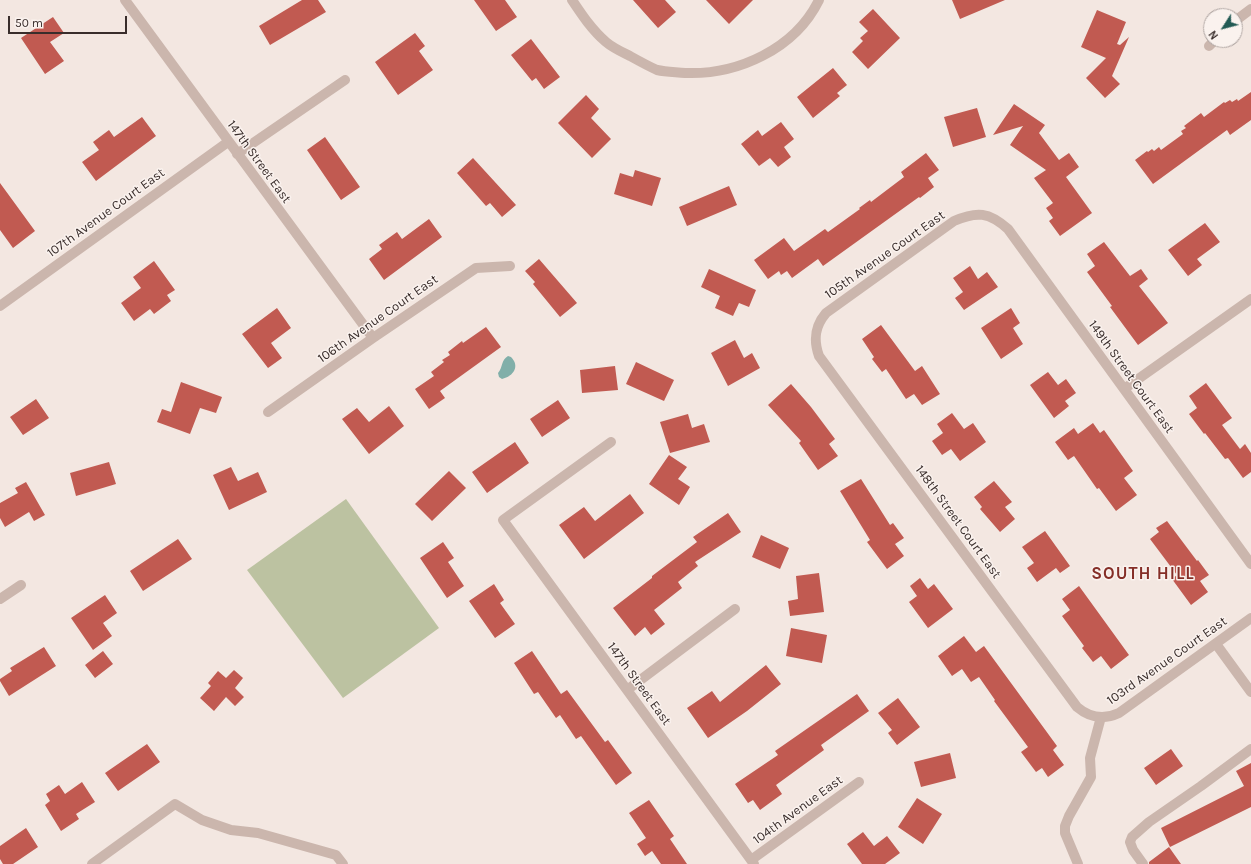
<!DOCTYPE html>
<style>
body{margin:0}
#map{position:relative;width:1251px;height:864px;overflow:hidden;background:#f3e7e1;font-family:Karla,sans-serif}
canvas{display:block}
.north{position:absolute;left:1203px;top:8px;width:40px;height:40px;box-sizing:border-box;background:#faf2ee;border:1px solid #ada3a0;border-radius:50%;rotate:234deg;font-size:11px;font-weight:700;line-height:16px;text-align:center;color:#392d2b}
.north::after{content:'';display:block;margin:auto;width:14px;height:18px;background:#225a54;clip-path:polygon(50% 0,100% 100%,50% 72%,0 100%)}
.scale{position:absolute;left:8px;top:16px;width:119px;height:18px;box-sizing:border-box;border:2px solid #392d2b;border-top:0;padding-left:5px;font-size:12px;line-height:14px;white-space:nowrap;color:#392d2b;-webkit-text-stroke:3px #faf2ee;paint-order:stroke}
</style>
<div id="map">
<canvas width="1251" height="864"></canvas>
<div class="north">N</div>
<div class="scale">50 m</div>
</div>
<script>
const context = document.querySelector('canvas').getContext('2d');
context.lineJoin = 'round';
function fill(path, color) {
  context.fillStyle = color;
  context.fill(path, 'evenodd');
}
function strokePath(path, color, width, dash) {
  context.strokeStyle = color;
  context.lineWidth = width;
  context.lineCap = dash ? 'butt' : 'round';
  context.setLineDash(dash || []);
  context.stroke(path);
}
function write(font, color, halo, rows, align = 'center') {
  context.font = font + ' Karla,sans-serif';
  context.lineWidth = 3;
  context.setLineDash([]);
  context.textBaseline = 'middle';
  context.strokeStyle = halo;
  context.fillStyle = color;
  for (const [text, x, y, turn = 0] of rows) {
    context.save();
    context.translate(x, y);
    context.rotate((+turn || 0) * Math.PI / 180);
    context.textAlign = isNaN(turn) ? turn : align;
    if (halo) context.strokeText(text, 0, 0);
    context.fillText(text, 0, 0);
    context.restore();
  }
}
fill(new Path2D(`
 M346,499l93,129 -96,70 -96,-128z`), '#bcc2a1');
fill(new Path2D(`
 M508,356l3,1c9,9 3,19 -9,22l-3,-2 -1,-4c5,-6 3,-13 10,-17z`), '#81afa9');
fill(new Path2D(`
 M302,0h16l8,12 -56,33 -11,-19z
 M474,0h31l12,17 -21,14z
 M633,0h32l11,12 -18,16z
 M706,0h47l-24,24z
 M952,0h53l-45,19z
 M873,9l27,29 -32,31 -16,-17 11,-11 -3,-3 8,-7 -9,-9z
 M1097,10l29,12 -9,22 3,1 9,-8 -17,39 8,8 -15,14 -19,-20 20,-20 -25,-11z
 M53,17l11,16 -14,9 14,19 -19,13 -24,-36z
 M415,33l10,13 -6,5 14,19 -35,25 -23,-33z
 M531,39l29,38 -16,12 -8,-11 -4,3 -21,-26z
 M833,68l14,17 -10,8 3,3 -27,22 -16,-21z
 M1251,92v28l-21,15 -3,-5 -74,54 -18,-24 12,-9 1,1 4,-3 2,2 5,-4 2,3 22,-16 -2,-3 5,-3 -2,-2 17,-13 3,4 20,-15 1,1 5,-3 2,2 5,-3 1,2z
 M586,95l13,14 -8,9 20,21 -19,19 -34,-35z
 M1014,104l31,21 -6,8 20,27 10,-7 10,14 -13,10 26,36 -32,23 -11,-15 4,-3 -7,-10 7,-5 -19,-25 12,-8 -36,-25 13,-19 -30,9z
 M977,108l9,29 -33,10 -9,-30z
 M142,117l14,19 -60,45 -14,-19 17,-12 -6,-8 16,-12 5,7z
 M781,122l13,17 -10,8 7,10 -13,10 -8,-9 -11,8 -18,-22 17,-14 4,6z
 M325,137l35,50 -19,13 -34,-50z
 M926,153l13,17 -11,8 6,9 -14,11 -1,-1 -96,69 -5,-7 -26,19 -5,-7 -6,4 -2,-4 -11,8 -14,-19 30,-22 10,13 31,-22 3,3 32,-23 -1,-1 11,-8 1,2 33,-25 -3,-5z
 M473,158l43,47 -14,12 -12,-14 -4,3 -29,-33z
 M635,170l26,8 -9,28 -38,-12 6,-21 13,4z
 M0,183l35,48 -22,17 -13,-18z
 M729,186l8,19 -50,21 -8,-19z
 M429,219l13,18 -58,43 -15,-21 13,-10 -3,-4 18,-13 5,7z
 M1205,223l15,19 -23,17 5,6 -14,11 -20,-26z
 M1104,242l26,34 11,-7 7,10 -9,7 29,37 -30,22 -28,-38 2,-1 -25,-34 8,-6 -8,-12z
 M539,259l38,44 -17,14 -27,-33 2,-2 -10,-11z
 M154,261l21,29 -8,5 4,6 -17,13 -4,-5 -16,12 -13,-18 20,-15 -8,-11z
 M970,266l8,13 9,-7 11,15 -34,23 -9,-12 8,-6 -10,-14z
 M709,269l47,21 -7,17 -10,-4 -6,13 -18,-8 5,-12 -19,-9z
 M277,308l14,20 -20,15 11,15 -14,10 -26,-34z
 M1011,308l9,15 -7,5 10,16 -22,15 -20,-31z
 M881,325l34,46 7,-5 18,28 -18,11 -8,-11 -8,5 -20,-30 -4,3 -10,-13 2,-2 -12,-18z
 M486,327l15,20 -61,44 5,7 -16,11 -14,-20 19,-13 -3,-4 13,-10 -2,-2 8,-5 -2,-3 14,-11 1,2z
 M735,340l9,18 8,-5 8,15 -32,18 -17,-33z
 M636,362l38,18 -10,21 -38,-17z
 M615,366l3,24 -36,3 -2,-23z
 M1048,372l10,13 8,-6 10,14 -11,8 4,5 -15,12 -24,-33z
 M181,382l41,15 -6,16 -16,-5 -10,26 -33,-12 5,-13 9,3z
 M1206,383l26,35 -10,7 18,24 5,-5 6,9v19l-8,6 -15,-20 -3,1 -20,-26 -1,1 -15,-20 8,-6 -8,-12z
 M791,384l20,23 24,32 -6,5 9,12 -20,14 -19,-27 2,-2 -33,-36z
 M36,399l13,19 -26,17 -13,-18z
 M558,400l12,18 -28,19 -12,-18z
 M389,406l15,20 -35,28 -27,-35 15,-11 12,14z
 M952,413l12,16 9,-6 13,19 -26,19 -9,-12 -9,6 -10,-14 11,-8 -6,-9z
 M688,414l4,14 12,-4 6,18 -40,11 -10,-31z
 M1093,423l7,10 4,-3 29,41 -9,7 13,17 -21,16 -17,-23 -2,1 -23,-33 -6,4 -13,-18 19,-14 4,6z
 M515,442l14,21 -42,30 -15,-21z
 M669,455l18,12 -9,12 12,8 -11,18 -30,-21z
 M109,462l7,22 -40,12 -6,-23z
 M231,467l7,14 20,-9 9,20 -38,18 -16,-35z
 M449,471l17,17 -34,33 -17,-17z
 M861,479l29,46 3,-2 11,15 -9,6 9,12 -17,13 -20,-27 3,-2 -30,-49z
 M994,481l18,21 -7,5 10,12 -15,13 -20,-23 2,-2 -8,-10z
 M26,482l19,33 -11,6 -5,-9 -24,15 -5,-9v-15l18,-10 -3,-5z
 M630,494l14,19 -60,46 -25,-34 25,-18 11,14z
 M728,513l13,19 -46,30 3,4 -20,16 4,6 -28,22 11,14 -14,11 -6,-8 -10,9 -22,-28 39,-30v-2l45,-34 -4,-5z
 M1167,521l30,40 1,-1 11,15 -9,6 8,11 -17,13 -19,-26 5,-4 -27,-36 9,-7 -3,-4z
 M1045,531l25,35 -10,7 -4,-5 -19,14 -10,-14 7,-5 -12,-16z
 M761,535l28,13 -9,21 -28,-12z
 M178,539l14,20 -49,32 -13,-20z
 M443,542l11,16 -6,4 16,24 -17,12 -27,-40z
 M819,573l5,39 -34,4 -2,-15 10,-2 -2,-23z
 M920,578l8,11 6,-5 19,25 -25,19 -19,-26 8,-6 -7,-10z
 M494,584l10,16 -4,3 15,21 -20,14 -26,-37z
 M1079,586l50,69 -18,14 -10,-13 -8,6 -11,-14 2,-2 -22,-30 8,-6 -8,-11z
 M105,595l12,18 -14,10 9,13 -19,14 -22,-32z
 M791,628l36,7 -5,28 -36,-7z
 M964,636l12,16 8,-6 73,100 -4,4 11,15 -16,12 -6,-9 -6,4 -15,-20 7,-5 -34,-46 1,-1 -16,-23 -8,5 -9,-13 -10,7 -14,-20z
 M44,647l12,19 -47,30 -9,-15v-2l12,-8 -2,-3z
 M103,651l10,13 -18,14 -10,-13z
 M532,651l29,43 6,-4 38,52 3,-2 24,33 -16,12 -35,-49 -5,3 -16,-24 -4,3 -18,-26 -4,2 -20,-31z
 M766,665l15,19 -34,27 -39,27 -21,-30 25,-17 8,11z
 M234,670l9,8 -8,10 9,9 -9,9 -9,-9 -12,14 -14,-13 11,-12 -3,-3 10,-12 8,7z
 M857,694l12,17 -48,34 3,5 -48,35 6,9 -22,16 -7,-10 -5,3 -13,-19 43,-29 -3,-4z
 M898,698l22,29 -23,18 -9,-12 4,-3 -14,-17z
 M147,744l13,18 -42,29 -13,-18z
 M1171,749l12,17 -27,19 -12,-17z
 M950,753l6,25 -35,9 -7,-25z
 M1251,763v44l-81,40 -9,-19 83,-42 -8,-15z
 M82,782l13,20 -19,12 3,5 -18,12 -16,-26 5,-4 -4,-7 13,-9 6,9z
 M917,798l25,16 -19,30 -25,-17z
 M649,800l25,36 -4,3 17,25h-26l-9,-13 -7,5 -8,-12 9,-6 -17,-25z
 M26,828l12,19 -25,17h-10l-3,-5v-13z
 M863,832l11,14 13,-10 13,17 -15,11h-23l-15,-20z
 M1169,847l12,17h-32v-2z`), '#c15a51');
strokePath(new Path2D(`
 M125,0l248,338
 M572,0c10,15 20,30 34,42 7,6 16,10 24,14 9,5 18,10 27,14 9,2 19,2 28,3 53,2 110,-24 134,-73
 M1235,21l16,-12
 M1209,46l6,-6
 M237,154l108,-74
 M0,306l228,-164
 M1124,389l127,-90
 M268,412l105,-74 103,-70 34,-2
 M611,442l-108,78 251,344
 M1251,564l-243,-335c-19,-17 -31,-18 -54,-8l-128,92c-11,13 -13,26 -7,43l258,351c13,11 27,13 42,6l132,-95
 M0,599l21,-14
 M1216,644l35,48
 M627,690l108,-81
 M751,860l108,-78
 M92,864l83,-60 27,16 29,10 27,3 78,22 7,9
 M1078,864l-13,-31v-7l4,-10 22,-39 -1,-19 11,-41
 M1143,864l-10,-14 -3,-8 2,-5 17,-15 52,-36 50,-37`), '#cbb6ad', 10);
write('13px', '#392d2b', '#faf2ee', [
 ["147th Street East",259,162,54],
 ["107th Avenue Court East",106,213,-36],
 ["105th Avenue Court East",885,255,-35],
 ["106th Avenue Court East",378,319,-35],
 ["149th Street Court East",1131,377,54],
 ["148th Street Court East",958,522,54],
 ["103rd Avenue Court East",1167,661,-35],
 ["147th Street East",639,684,54],
 ["104th Avenue East",798,810,-36]
]);
context.letterSpacing = '1px';
write('bold 17px', '#852e27', '#faf2ee', [
 ["SOUTH HILL",1143,574]
]);
context.letterSpacing = '0px';
</script>
